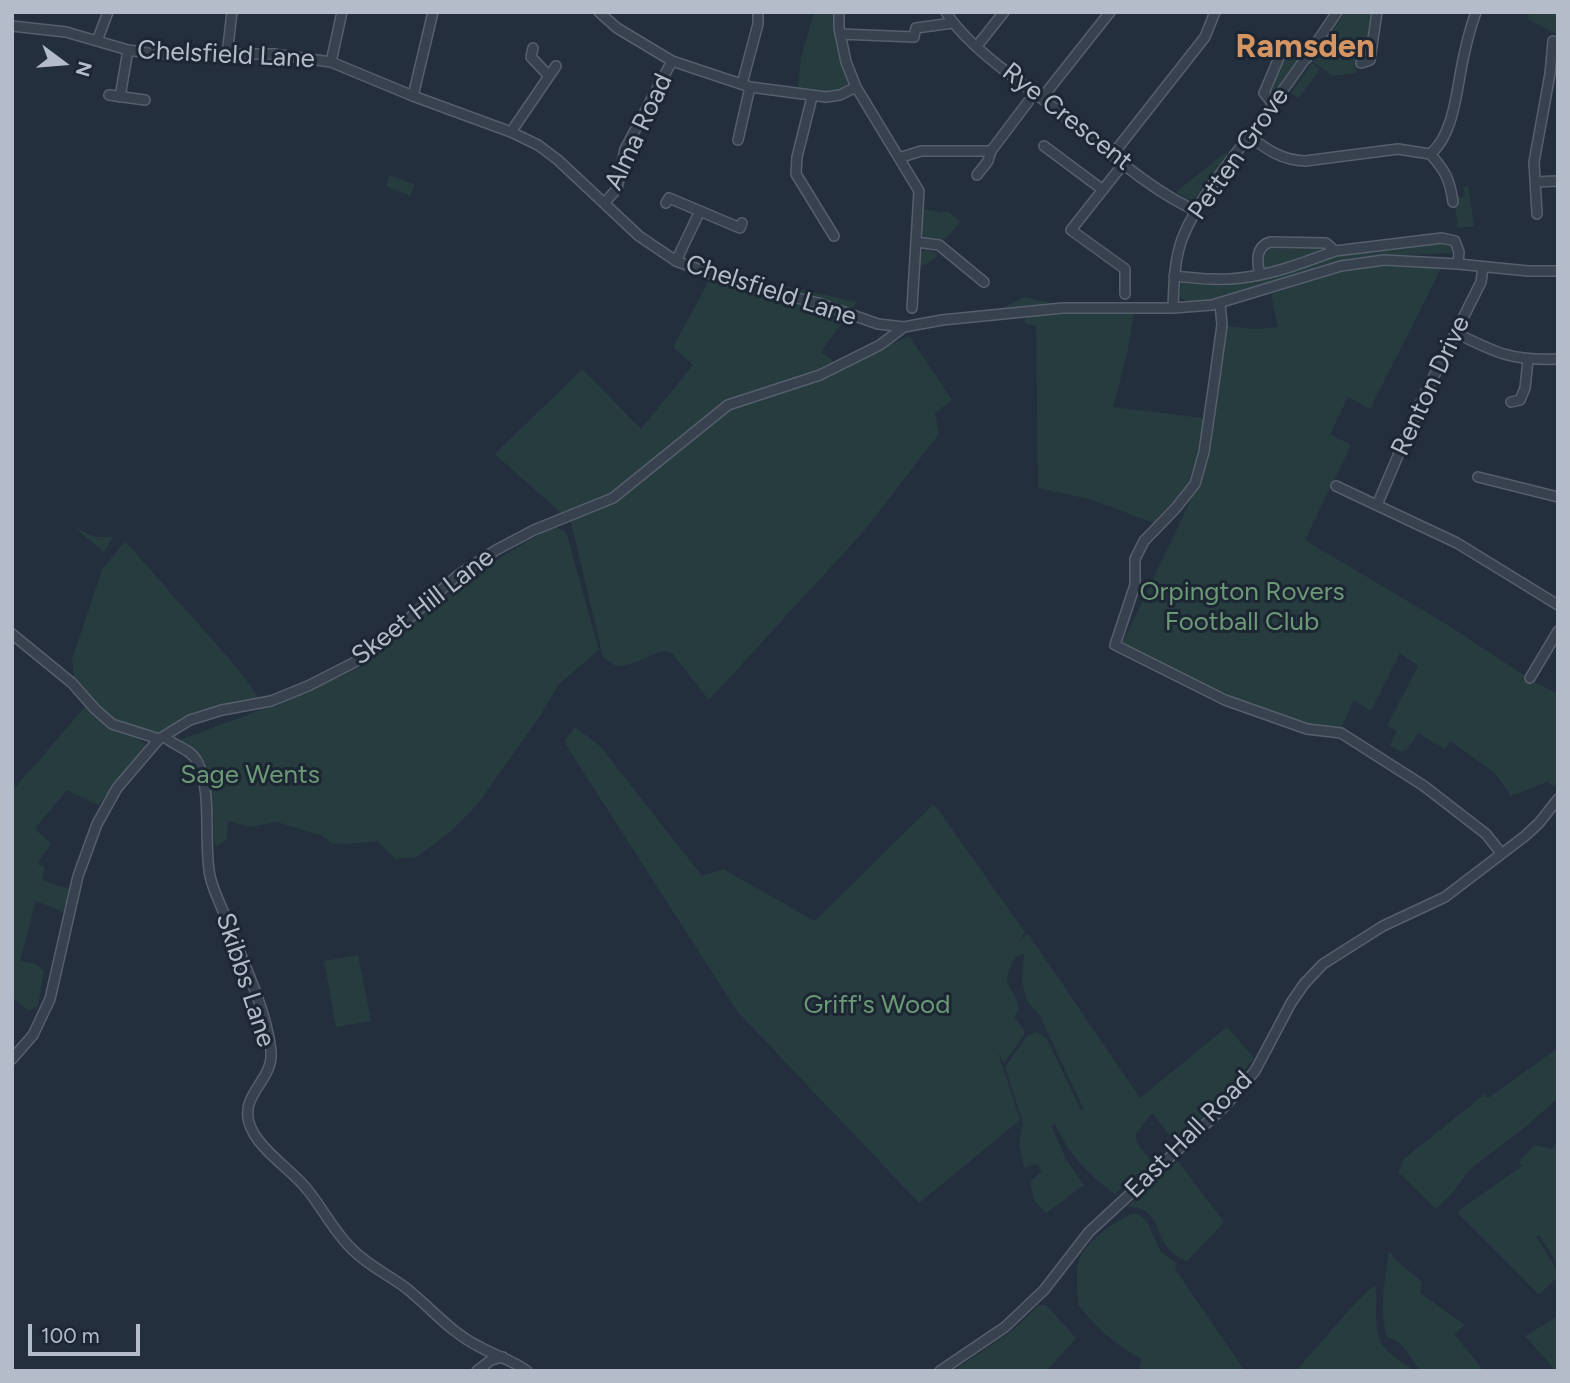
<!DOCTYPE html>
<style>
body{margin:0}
#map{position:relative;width:1570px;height:1383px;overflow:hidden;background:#242f3e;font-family:Figtree,sans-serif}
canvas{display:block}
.frame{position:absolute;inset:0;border:14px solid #b4bcc9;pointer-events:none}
.north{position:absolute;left:28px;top:28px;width:70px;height:70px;-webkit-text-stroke:5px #1d2633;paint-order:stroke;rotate:106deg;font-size:19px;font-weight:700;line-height:28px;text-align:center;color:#b4bcc9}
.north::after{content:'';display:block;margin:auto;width:24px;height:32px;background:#b4bcc9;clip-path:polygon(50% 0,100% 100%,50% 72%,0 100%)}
.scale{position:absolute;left:28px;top:1324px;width:112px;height:32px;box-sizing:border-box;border:4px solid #b4bcc9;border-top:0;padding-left:9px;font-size:21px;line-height:24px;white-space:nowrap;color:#b4bcc9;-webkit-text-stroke:5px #1d2633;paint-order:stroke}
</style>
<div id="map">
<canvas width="1570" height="1383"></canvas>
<div class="frame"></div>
<div class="north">N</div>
<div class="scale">100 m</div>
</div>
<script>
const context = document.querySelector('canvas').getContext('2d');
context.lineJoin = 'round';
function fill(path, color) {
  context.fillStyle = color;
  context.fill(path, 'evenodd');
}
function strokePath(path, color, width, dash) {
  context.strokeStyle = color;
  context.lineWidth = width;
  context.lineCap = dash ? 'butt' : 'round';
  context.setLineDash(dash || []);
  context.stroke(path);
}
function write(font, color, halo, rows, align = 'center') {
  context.font = font + ' Figtree,sans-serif';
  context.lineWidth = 6;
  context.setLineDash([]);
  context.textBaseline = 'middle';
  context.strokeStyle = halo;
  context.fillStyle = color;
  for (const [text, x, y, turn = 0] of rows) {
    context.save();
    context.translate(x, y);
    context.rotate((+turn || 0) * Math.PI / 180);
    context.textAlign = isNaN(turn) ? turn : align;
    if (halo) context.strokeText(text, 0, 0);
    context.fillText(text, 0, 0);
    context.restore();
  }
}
fill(new Path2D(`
 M814,12h19c1,27 7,50 16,75l-26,8 -26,-2 4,-36z
 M1345,12h29l-6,38 -10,6 -2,17 -23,3 -20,-14z
 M1530,12h28v23l-31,-16z
 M1291,51l7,5 1,4 -25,36 -3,1 -5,-6 21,-39z
 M1312,63l8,6 -22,30 -7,-6z
 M1225,153l2,1 -33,45h-6l-12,-7z
 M390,175l25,10 -5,11 -24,-10z
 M1468,186l6,40 -16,2 -3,-21 4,-10 6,-1 -2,-9z
 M923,209l17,3 1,3 1,-3h7l11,9 -14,18 -20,-1 -4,-5z
 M1444,240l9,4 2,9 -98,4 -135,40 -33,6 -9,-6 1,-17 28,3 35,-1 92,-27z
 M1313,245h6l2,7 -58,18 -3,-3 1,-12 5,-6h43z
 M926,249l11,4v4l-10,7 -6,1 -1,-11z
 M717,266l22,10 118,26 -36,50 21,15 67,-31 43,64 -17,13 4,21 -76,98 -154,168 -37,-47c-16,-5 -25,6 -39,10 -5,2 -11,2 -17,3l-13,-9 -32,-135 -76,-68 87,-85 59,60 52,-64 -20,-18z
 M1372,266l70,1 -72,142 -22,-12 -18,37 21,11 -46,95 146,87 83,55 24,12v94l-11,-6 -36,14 -16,-23 -45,-32 -5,8 -27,-16 -10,16 -7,3 -11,-7 7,-14 -10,-5 31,-60 -18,-13 -29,58 -17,-11 -13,28 -49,-5 -62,-25 -108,-54 75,-157c17,-52 22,-107 29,-161l29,3 23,-2 -7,-33 54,-17 6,-4z
 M1023,297l34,7 -2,2h-23l-27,5 -2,-3z
 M1134,312l-7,42 -14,53 90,11 1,18 -19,56 -29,32 -63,-24 -55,-12 -2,-162 -11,-3v-6l36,-3z
 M554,526l12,6 33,118 -40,34 -19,32 -63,89 -27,27 -33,25 -22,2 -17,-18 -32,3 -14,-1 -10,-7 -45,-14 -27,5 -22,-6 -1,18 -10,8 -5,-9 2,-21 -34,-77 83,-31 13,-3 85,-39 70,-61 80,-55z
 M75,528l20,9h18l-9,15z
 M125,541l113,128 22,30 -102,34 -26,-6 -21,-10 -15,-14 -22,-26 -2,-18 30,-89z
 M85,707c12,10 23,21 38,27 8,3 14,4 21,9l1,4 -47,58 -31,-15 -30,36 -1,4 15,14 -14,20 8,3 -3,13 29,10 -7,22 -28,-11 -16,60 15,3 9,7 -6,35 -9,5 -17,-14v-206z
 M575,727l25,19 102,130 21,-7 92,52 119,-117 91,128 -8,13 9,-11 3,1 111,163 87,-71 27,31 -34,43 -44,42 -24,-30 -17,22c2,14 16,21 19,34l-7,6 -10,-1 -22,20c-26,-18 -47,-41 -60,-70l-4,2 15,33 18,26 -38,28 -12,-13 -4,-18 12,-11 -6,-7 -12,4 -5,-26 4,-19 -18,-56 22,-31 10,-4 10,7 34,71h3l-45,-96 -12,-13 -5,-20 2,-28 -9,4c-17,33 -1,25 4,52l-5,8 10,12v6l-20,28 -6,-11 22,68 -101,83 -182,-192 -173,-269z
 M358,955l13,66 -35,6 -12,-66z
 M1558,1048v50l-34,30 -55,42 -16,22 -17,17 -38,-37 6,-13 81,-65 3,4z
 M1558,1140v125l-19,-30 -3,2 22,34v5l-19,19 -82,-83 65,-46 -3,-4 15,-17 18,4z
 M1178,1161l46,61 -37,39c-37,-12 -20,-55 -60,-54z
 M1135,1213l11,7 15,32 16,11 -2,6 70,102h-99l-7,-3 3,-9c-27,-13 -44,-31 -64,-54 0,-12 -3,-27 0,-40 3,-22 38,-45 57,-52z
 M1389,1251l7,9 26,22 -2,11 45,32 -11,9 30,37h-62c-15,-13 -13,-27 -35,-34 -8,-29 -2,-58 2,-86z
 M1375,1285c2,9 1,19 1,29 0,35 12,39 40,57h-120l62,-71z
 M1039,1305h7l30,33 -29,33h-94l59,-40z
 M1558,1316v55h-2l-31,-35z`), '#263c3f');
const minor = new Path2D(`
 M599,12l18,16 55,33 78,26 76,10 14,-2 16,-8
 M839,12v16l7,34 10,25 63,104 -7,117
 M946,12c21,35 79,73 112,99 41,32 91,80 139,100
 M12,26l54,6 62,18 26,4h120l57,8 82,34 98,36 27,13 20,15 81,76 37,25 62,23 80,19 60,21 26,3 38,-7 121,-12h110l39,-3 129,-39 43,-6 74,4 70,7h30
 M840,34l74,3 2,-9 37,-5
 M97,41l11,-29
 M977,46l27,-34
 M533,48l-2,9 18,19
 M227,55l5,-43
 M331,62l11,-50
 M1361,63l9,-3 7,-48
 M742,84l16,-60v-12
 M109,95l36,5
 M413,96l20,-84
 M120,97l8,-47
 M812,97l-15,60 -1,17 38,62
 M1042,98l68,-86
 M1273,104l-9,-11 17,-40 5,-4 6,-1 15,10
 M511,132l45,-66
 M1249,136c19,14 32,24 56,25l93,-12 32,5c25,-19 27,-70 34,-99 3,-14 7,-29 12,-43
 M738,140l12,-53
 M1044,146l59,44
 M1113,154l92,-117 10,-25
 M1430,154c15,16 20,26 23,48
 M899,158l22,-7h70l37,-49
 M1124,163l-53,67 54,39v25
 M977,175l11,-14 3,-10
 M1535,182l23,-1
 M605,202l12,-13 8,-40 47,-88
 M666,203l3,-5 71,30 2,-5
 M1537,214l-3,-52 16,-88 3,-33
 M916,242l23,3 45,37
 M676,261l24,-50
 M1260,275c-3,-13 -5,-28 10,-33l56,1 9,8 107,-13 13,3 4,11 -1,12
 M1174,276c22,2 44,5 66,2 32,-3 65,-16 95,-27
 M1220,304l2,21 -8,58 -10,69 -9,32 -20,25 -31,32 -9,18v26l-20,60 110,55 82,29 34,4 83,53 62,48 15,19
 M1173,308c1,-23 1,-47 9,-69 16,-40 45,-74 71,-108 29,-39 57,-78 84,-119
 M1456,333c40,20 56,28 102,26
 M1511,402l9,-2 5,-12 3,-28
 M1478,477l80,20
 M1336,486l121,57 101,62
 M1377,505l43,-101 61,-122 2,-15
 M12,634l60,49 23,26 17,15 47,15
 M1530,678l28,-47
 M164,736c9,10 26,12 33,25 16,30 6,81 13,115 3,14 10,27 15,40 16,42 41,91 46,135 3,33 -39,45 -17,83 13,21 36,35 52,54 17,20 28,45 48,63 15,15 35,24 52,37 25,20 45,45 74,59 16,9 32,13 47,24
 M12,1059l21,-24 17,-36 28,-123 19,-52 20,-36 42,-49 31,-19 32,-10 49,-9 37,-15 47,-24 41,-32 61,-54 39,-26 38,-20 79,-32 115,-93 92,-30 60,-30 24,-18
 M477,1371l14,-11 12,-3
 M940,1371l65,-44 39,-37 45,-58 136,-126 30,-35 36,-68 13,-19 19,-20 60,-38 62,-29 80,-61 14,-13 19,-24`);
strokePath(minor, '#565f6c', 12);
strokePath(minor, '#38414e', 9);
write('26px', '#b4bcc9', '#1d2633', [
 ["Chelsfield Lane",226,55,3],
 ["Rye Crescent",1067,117,38],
 ["Alma Road",639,132,-65],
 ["Petten Grove",1239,154,-55],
 ["Chelsfield Lane",771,291,18],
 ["Renton Drive",1431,386,-65],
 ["Skeet Hill Lane",423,607,-38],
 ["Skibbs Lane",245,980,72],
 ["East Hall Road",1189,1135,-45]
]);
write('26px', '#6b9a76', '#1d2633', [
 ["Orpington Rovers",1242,592],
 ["Football Club",1242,622],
 ["Sage Wents",250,775],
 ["Griff's Wood",877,1005]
]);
write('bold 33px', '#d59563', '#1d2633', [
 ["Ramsden",1305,47]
]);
</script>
